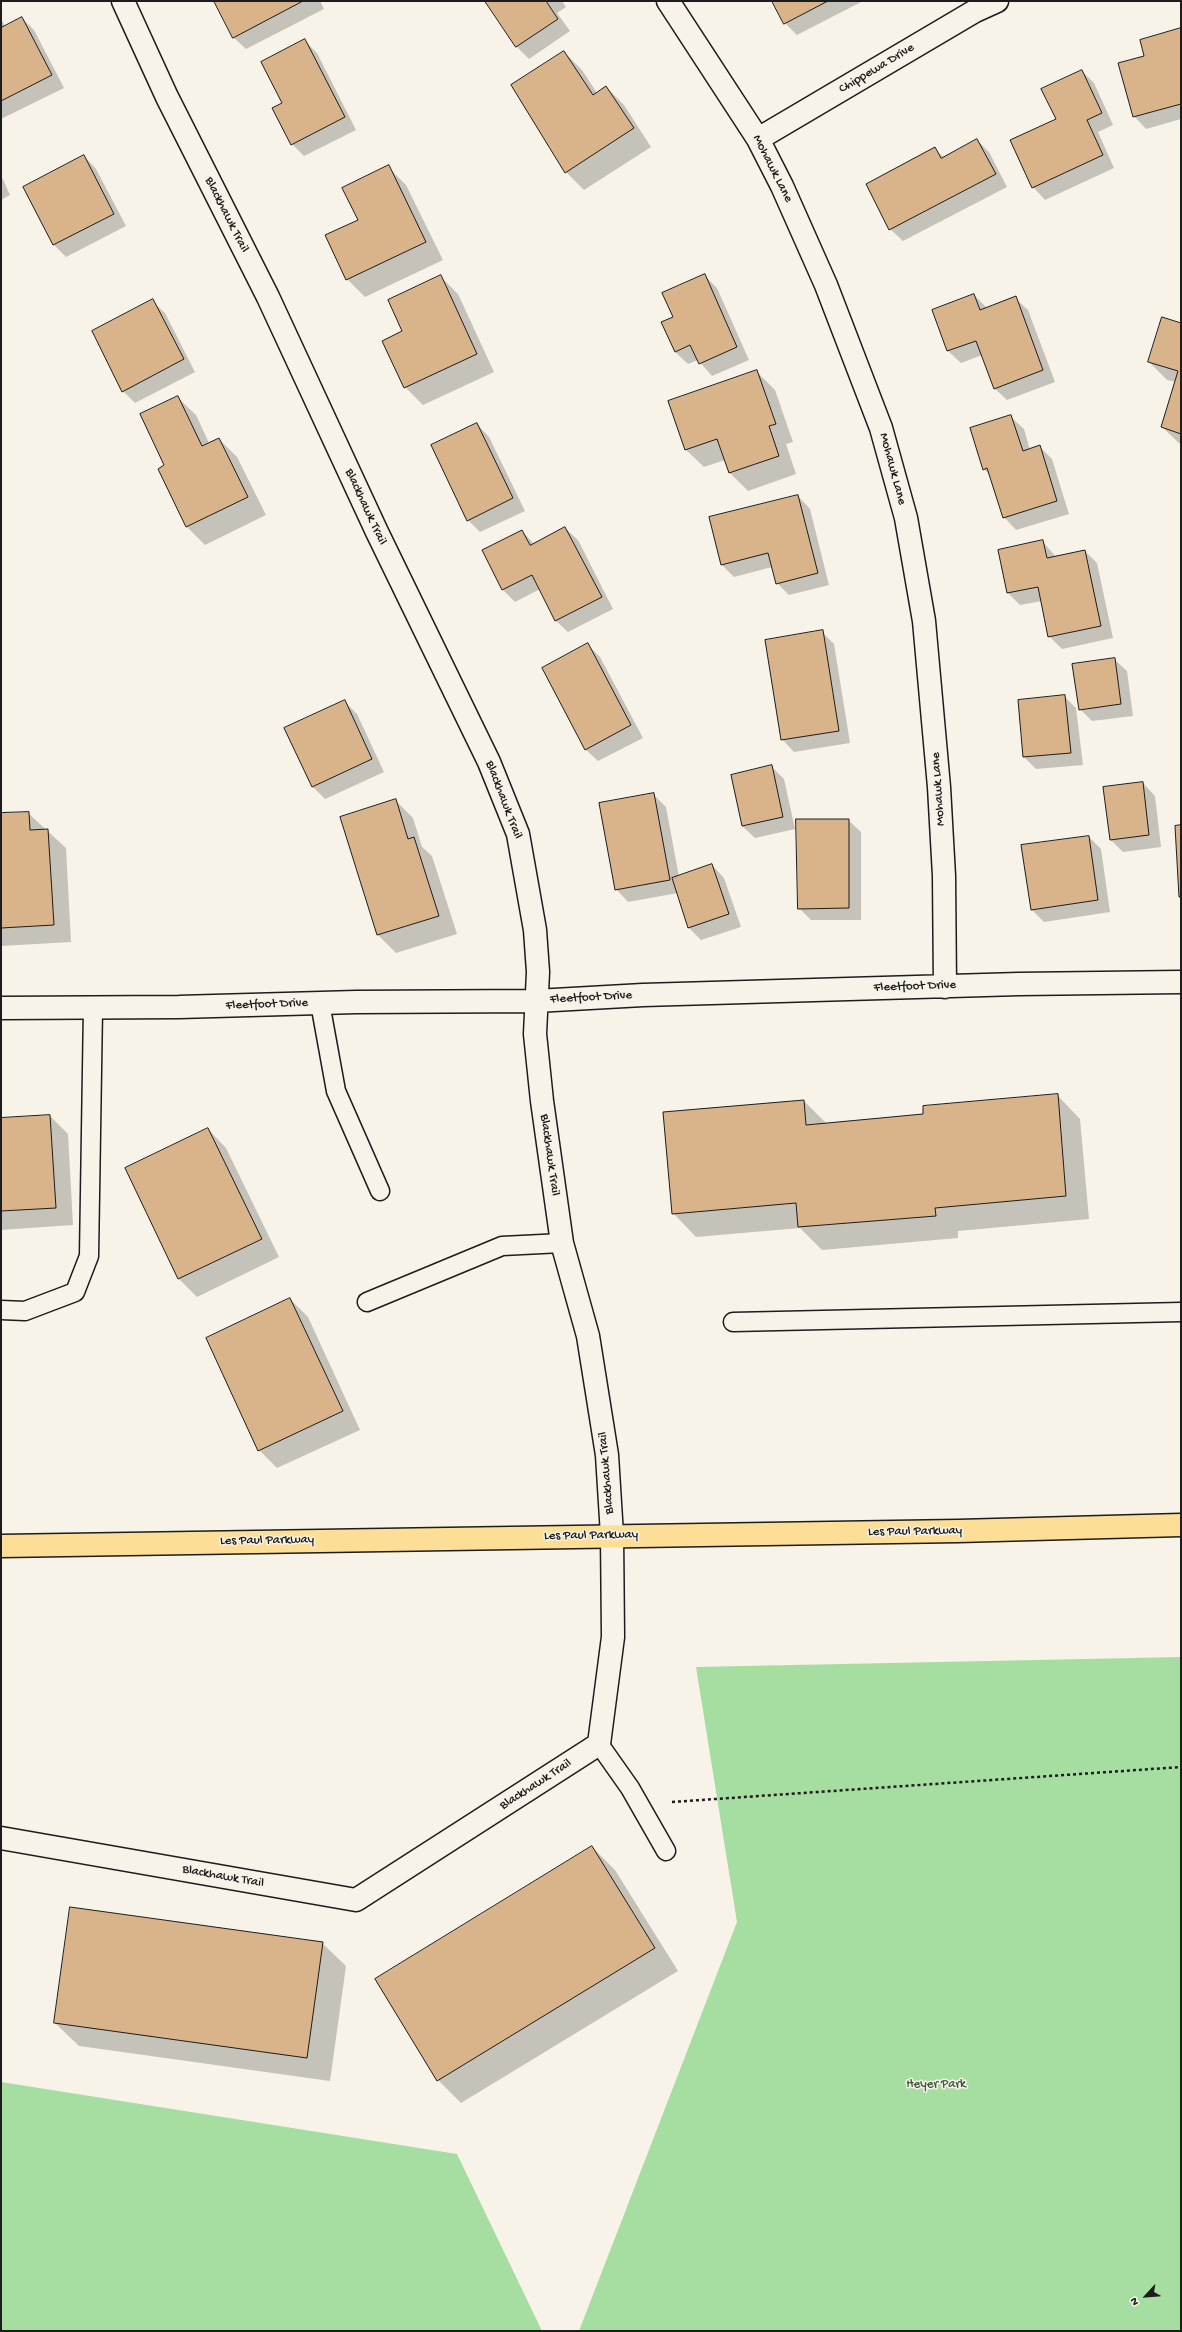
<!DOCTYPE html>
<style>
body{margin:0}
#map{position:relative;width:1182px;height:2332px;overflow:hidden;background:#f7f3e8;font-family:"Gochi Hand",sans-serif}
canvas{display:block}
.frame{position:absolute;inset:0;border:2px solid #1c1c1c;pointer-events:none}
.north{position:absolute;left:1126px;top:2276px;width:40px;height:40px;-webkit-text-stroke:3px #f7f3e8;paint-order:stroke;rotate:244deg;font-size:11px;font-weight:700;line-height:16px;text-align:center;color:#1c1c1c}
.north::after{content:'';display:block;margin:auto;width:14px;height:18px;background:#1c1c1c;clip-path:polygon(50% 0,100% 100%,50% 72%,0 100%)}
</style>
<div id="map">
<canvas width="1182" height="2332"></canvas>
<div class="frame"></div>
<div class="north">N</div>
</div>
<script>
const context = document.querySelector('canvas').getContext('2d');
context.lineJoin = 'round';
function fill(path, color) {
  context.fillStyle = color;
  context.fill(path, 'evenodd');
}
function strokePath(path, color, width, dash) {
  context.strokeStyle = color;
  context.lineWidth = width;
  context.lineCap = dash ? 'butt' : 'round';
  context.setLineDash(dash || []);
  context.stroke(path);
}
function write(font, color, halo, rows, align = 'center') {
  context.font = font + ' "Gochi Hand",sans-serif';
  context.lineWidth = 3;
  context.setLineDash([]);
  context.textBaseline = 'middle';
  context.strokeStyle = halo;
  context.fillStyle = color;
  for (const [text, x, y, turn = 0] of rows) {
    context.save();
    context.translate(x, y);
    context.rotate((+turn || 0) * Math.PI / 180);
    context.textAlign = isNaN(turn) ? turn : align;
    if (halo) context.strokeText(text, 0, 0);
    context.fillText(text, 0, 0);
    context.restore();
  }
}
fill(new Path2D(`
 M1181,1657v674h-602l158,-409 -41,-255z
 M1,2082l456,72 85,177h-541z`), '#a6dda0');
fill(new Path2D(`
 M215,1h105l4,8 -78,40 -13,-12z
 M486,1h76l4,6 -9,6 13,18 -41,28 -12,-12z
 M774,1h89l-66,34 -12,-12z
 M1,18l4,9 17,-9 12,12 30,58 -63,31z
 M1181,29v90l-35,10 -12,-13z
 M305,41l12,12 39,77 -52,26 -12,-12z
 M564,52l18,18 15,23 9,-6 18,18 27,42 -67,43 -18,-18 -54,-87z
 M1082,71l12,12 19,42 -15,7 16,36 -69,32 -12,-13 24,-67z
 M977,140l12,12 18,35 -104,54 -13,-12 45,-80 9,9z
 M84,156l12,13 30,57 -60,31 -12,-12 -30,-58z
 M388,167l18,18 37,75 -78,37 -18,-18 12,-59z
 M1,175l9,20 -9,5z
 M704,275l13,13 32,72 -37,16 -14,-16 -10,4 -13,-12 -12,-29 11,-5z
 M440,276l18,18 36,78 -71,33 -18,-18 -1,-55z
 M974,295l13,13 28,-10 13,12 27,72 -48,18 -13,-12 -12,-33 -21,8 -13,-12 -15,-40z
 M152,301l13,12 30,59 -60,31 -12,-12z
 M1181,324v121l-19,-18 14,-45 -9,-2 -18,-18z
 M757,372l18,18 18,52 -7,2 10,30 -48,17 -18,-18 -5,-13 -21,7 -19,-18z
 M177,397l19,18 13,28 10,-4 18,18 29,58 -61,30 -18,-18 -28,-58 7,-3z
 M1011,417l13,12 6,21 10,-3 12,12 17,55 -53,16 -12,-13 -13,-41 -7,-7z
 M477,424l12,13 36,74 -45,21 -12,-12z
 M798,496l12,13 19,76 -40,10 -12,-12 -5,-16 -38,10 -12,-12z
 M565,528l13,12 35,69 -45,23 -13,-12 -15,-31 -25,13 -12,-12 19,-59 12,13z
 M1043,542l13,15 29,-6 12,12 16,75 -51,11 -13,-13 -7,-35 -22,4 -12,-12z
 M822,632l12,12 16,99 -56,9 -12,-13z
 M588,645l12,12 43,81 -45,23 -13,-12z
 M1114,659l13,12 6,45 -41,5 -12,-12z
 M1064,696l12,12 7,57 -47,4 -12,-12 -5,-56z
 M344,701l13,13 27,58 -59,27 -12,-12z
 M772,767l12,12 11,50 -40,9 -13,-12z
 M1143,783l12,13 6,51 -38,5 -12,-12z
 M654,795l12,12 13,70 33,-12 12,13 17,49 -40,13 -12,-12 -11,-35 -50,9 -12,-13z
 M395,800l18,18 9,29 10,9 25,78 -61,19 -18,-18 -37,-118z
 M28,813l38,35 5,94 -70,4v-132z
 M848,820l13,12v88h-50l-12,-12z
 M1089,837l12,12 9,63 -66,10 -13,-13z
 M1057,1095l23,24 9,100 -131,12v7l-136,12 -22,-22 -104,9 -23,-24 131,-112 23,23 98,-10z
 M50,1116l18,18 5,91 -72,5v-111z
 M208,1129l18,19 53,109 -82,40 -18,-18 -53,-111z
 M290,1299l18,18 52,113 -83,38 -18,-18z
 M592,1847l23,23 63,101 -217,132 -23,-23z
 M322,1943l24,23 -16,115 -251,-35 -24,-23z`), '#0003');
const building = new Path2D(`
 M214,1h89l-70,37z
 M485,1h61l12,18 -42,28z
 M772,1h56l-44,23z
 M22,17l30,58 -51,26v-73z
 M1181,28v76l-48,13 -15,-54 26,-7 -4,-16z
 M305,39l40,78 -54,28 -19,-37 10,-5 -21,-41z
 M564,51l29,44 13,-9 28,42 -69,45 -54,-88z
 M1082,70l20,43 -15,7 16,35 -71,33 -22,-48 46,-21 -15,-30z
 M977,139l19,35 -107,56 -23,-46 69,-37 6,11z
 M84,155l30,59 -61,31 -30,-58z
 M389,165l37,77 -80,38 -21,-45 33,-15 -16,-32z
 M705,274l32,73 -38,17 -9,-19 -15,7 -14,-30 12,-5 -11,-24z
 M441,275l36,79 -73,34 -22,-47 20,-10 -14,-31z
 M974,294l6,16 36,-14 27,74 -49,19 -18,-48 -29,10 -15,-41z
 M153,299l31,60 -62,33 -30,-61z
 M1162,317l19,6v111l-20,-7 17,-56 -30,-9z
 M757,370l19,54 -7,2 10,30 -50,17 -12,-34 -32,11 -17,-49z
 M178,396l24,50 17,-8 29,59 -62,30 -28,-58 6,-4 -24,-51z
 M1011,415l12,36 17,-6 17,56 -54,17 -16,-50 -4,2 -13,-42z
 M477,423l36,75 -46,23 -36,-76z
 M798,495l20,78 -42,11 -8,-31 -47,12 -12,-48z
 M565,527l37,70 -47,24 -23,-46 -30,15 -20,-40 40,-20 8,15z
 M1043,540l4,18 38,-8 16,76 -53,11 -10,-50 -31,6 -9,-43z
 M823,630l16,101 -58,9 -16,-100z
 M588,643l43,82 -46,25 -43,-82z
 M1115,658l6,46 -42,6 -7,-46z
 M1065,695l6,58 -48,4 -5,-57z
 M345,700l27,59 -60,28 -28,-59z
 M772,765l11,52 -41,9 -11,-51z
 M1143,782l6,53 -39,5 -7,-53z
 M654,793l16,87 -55,10 -16,-87z
 M396,799l12,40 6,-2 25,79 -62,19 -37,-118z
 M29,812l1,18 18,-1 6,96 -53,3v-115z
 M796,819h53v89l-51,1z
 M1181,825v72h-2l-4,-71z
 M1089,836l9,64 -67,10 -10,-65z
 M712,864l17,50 -41,14 -16,-50z
 M1058,1094l8,102 -131,12 1,8 -138,11 -2,-24 -124,11 -9,-102 141,-12 2,25 117,-11v-8z
 M50,1115l6,93 -55,3v-93z
 M208,1128l54,111 -84,40 -53,-111z
 M290,1298l53,113 -85,40 -52,-113z
 M592,1846l63,102 -218,133 -62,-102z
 M70,1907l253,35 -16,116 -253,-35z`);
fill(building, '#d9b38a');
strokePath(building, '#1c1c1c', 1);
const lane = new Path2D(`
 M320,1003l16,88 44,100
 M367,1302l135,-56 60,-3
 M1,1310l24,1 50,-19 14,-36 4,-248
 M733,1322l448,-10
 M599,1744l31,44 36,63`);
const street = new Path2D(`
 M668,1l90,138 24,47 44,99 55,143 25,90 18,103 15,166 5,89 1,111
 M758,139l217,-128 22,-10
 M1,1008l178,-1 177,-5 180,-1 107,-6 376,-11 162,-2
 M1,1838l355,62 243,-156 14,-107 -1,-102 -5,-80 -19,-119 -26,-93 -20,-142 -7,-67 3,-62 -3,-42 -17,-96 -29,-72 -112,-230 -109,-235 -101,-200 -44,-96`);
const primary = new Path2D(`
 M1,1546l957,-15 223,-6`);
strokePath(lane, '#1c1c1c', 21);
strokePath(street, '#1c1c1c', 25);
strokePath(primary, '#1c1c1c', 25);
strokePath(new Path2D(`
 M672,1802l509,-35`), '#1c1c1c', 2.5, [3, 3]);
strokePath(lane, '#f7f3e8', 18);
strokePath(street, '#f7f3e8', 22);
strokePath(primary, '#fdde96', 22);
write('13px', '#1c1c1c', '#f7f3e8', [
 ["Chippewa Drive",877,69,-31],
 ["Mohawk Lane",772,169,63],
 ["Blackhawk Trail",226,215,63],
 ["Mohawk Lane",892,469,75],
 ["Blackhawk Trail",365,507,65],
 ["Mohawk Lane",939,789,-94],
 ["Blackhawk Trail",503,800,69],
 ["Fleetfoot Drive",915,987,-2],
 ["Fleetfoot Drive",591,998,-3],
 ["Fleetfoot Drive",267,1005,-2],
 ["Blackhawk Trail",549,1155,82],
 ["Blackhawk Trail",607,1473,-95],
 ["Les Paul Parkway",915,1532,-1],
 ["Les Paul Parkway",591,1536,-1],
 ["Les Paul Parkway",267,1541,-1],
 ["Blackhawk Trail",536,1785,-33],
 ["Blackhawk Trail",223,1877,10]
]);
write('13px', '#455644', '#f7f3e8', [
 ["Heyer Park",936,2085]
]);
</script>
